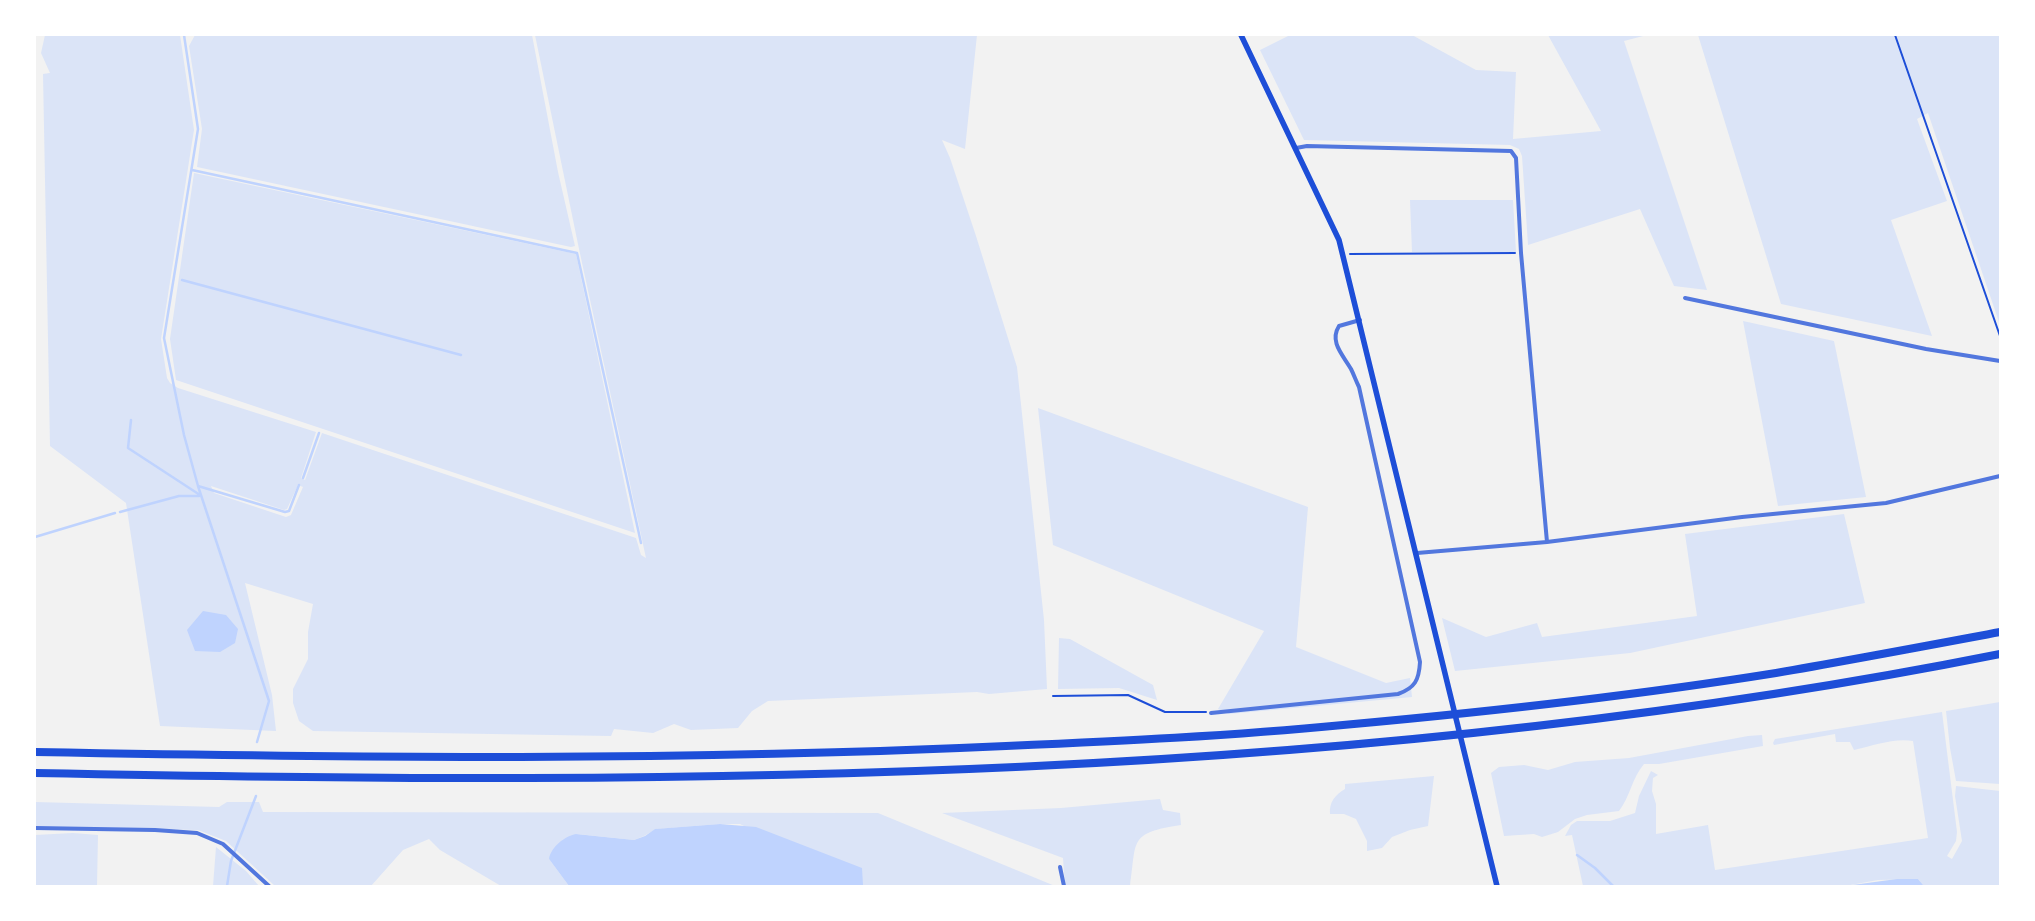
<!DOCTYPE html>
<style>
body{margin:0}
#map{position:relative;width:2035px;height:921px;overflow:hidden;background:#f2f2f2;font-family:Spectral,serif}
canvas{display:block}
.frame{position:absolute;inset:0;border:36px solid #fff;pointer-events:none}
</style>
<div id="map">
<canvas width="2035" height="921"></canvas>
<div class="frame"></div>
</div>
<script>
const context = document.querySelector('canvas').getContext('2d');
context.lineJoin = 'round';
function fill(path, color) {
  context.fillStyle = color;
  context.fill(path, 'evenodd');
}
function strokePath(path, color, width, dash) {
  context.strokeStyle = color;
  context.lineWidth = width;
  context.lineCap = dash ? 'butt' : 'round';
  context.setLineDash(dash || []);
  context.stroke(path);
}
fill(new Path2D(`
 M45,35h135l14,95 -33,209 6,39 3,5 8,5 138,44 -15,46 4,2 17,-47 314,105 5,17 5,3 -67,-309 -44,-214h442l-12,114 -23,-9 8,18 26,78 41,131 27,253 3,69 -58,5 -12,-2 -209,9 -16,10 -14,17 -47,2 -17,-6 -21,9 -39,-4 -3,7 -298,-5 -14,-10 -6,-18v-14l15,-30v-27l5,-28 -68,-21 27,112 4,36 -116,-5 -34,-223 -76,-57 -7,-372 7,-1 -9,-20zM298,485l5,2 -12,28 -5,2 -72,-24 -3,-7 73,24 3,-1z
 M195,35h337l26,137 17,74 -4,1 -374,-80 5,-38 -13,-83z
 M1290,35h122l64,35 40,2 -3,67 88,-8 -53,-96h99l-23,6 83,249 -33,-4 -34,-77 -112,36 -6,-89 -3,-7 -9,-4 -206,-5 -44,-90z
 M1698,35h302v290l-72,-212 -11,6 30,82 -56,19 41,116 -151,-32z
 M194,173l382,81 59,279 -459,-153 -6,-41z
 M1410,200h103l3,52h-104z
 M1743,321l91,20 32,156 -88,9z
 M1038,408l270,99 -12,140 90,36 24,-5 2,19 -183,17 -11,-5 46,-78 -211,-86z
 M1844,514l21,89 -235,50 -175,18 -13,-53 44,19 51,-14 5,14 155,-21 -12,-82z
 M1059,638l11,1 83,46 4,15 -38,-12 -61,1z
 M2000,702v82l-44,-3 -6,-33 -4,-37z
 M1942,712l15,120 -1,9 -9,15 5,3 10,-18 -7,-45 1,-10 44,5v95h-76l-6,-7 -40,1 -33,6h-262l-11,-51 -7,1 6,-11 6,-4h33l25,-8 4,-17 12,-25 7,4 -5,3 -1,13 4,13v30l52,-9 7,45 213,-32 -15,-97c-20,-3 -40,5 -59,9l-4,-8h-14l-1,-8 -61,11 -1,-2 2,-4z
 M1762,735l1,11 -104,18h-15c-12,14 -14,33 -25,47l-32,4 -12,4 -17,13 -16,5 -8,-3 -30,2 -13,-63 8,-6 25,-2 24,5 27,-8 54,-4 119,-22z
 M1434,776l-6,50 -18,4 -18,7 -10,11 -15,3v-10l-11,-22 -12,-5h-14c-1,-12 5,-19 15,-25v-5z
 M1160,799l3,11 17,3 1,12c-53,8 -44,15 -51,61h-65l-2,-28 -121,-45 119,-5z
 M35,802l184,5 8,-5h32l4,10 615,1 177,73h-193l-122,-62h-20l-64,5 -12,7 -10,4 -57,-6 -28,25 20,27h-68l-61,-36 -11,-11 -26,11 -32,36h-96l-49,-45 -28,-11 -163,-3z
 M73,833l25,2 -1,51h-62v-51z
 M216,847l30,24 13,15h-46z`), '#dbe4f7');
fill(new Path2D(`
 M203,611l23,4 12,14 -3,14 -15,9 -25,-1 -8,-21z
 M720,824l36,3 106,41 1,17 -294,1 -20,-27c2,-12 16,-23 27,-25l58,6 11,-4 10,-7z
 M1897,879h21l6,7h-79z`), '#bfd3fe');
strokePath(new Path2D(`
 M184,35l14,94 -34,209 20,97 14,51 71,215 -12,41
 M192,170l385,83 64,290
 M182,280l279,75
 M131,420l-3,28 72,47
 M303,478l16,-45
 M198,486l87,26 4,-1 10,-26
 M120,512l59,-16h20
 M35,537l80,-24
 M1577,855l18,13 18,18
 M227,886l4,-25 25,-65`), '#bfd3fe', 2.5);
strokePath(new Path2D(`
 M1895,35l105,301
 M1350,254l165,-1
 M1053,696l75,-1 37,17h41`), '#1d4ed8', 2);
strokePath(new Path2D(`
 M1296,148l11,-2 204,5 5,7 5,95 26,289
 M1685,298l241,51 74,12
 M1417,553l130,-11 195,-25 144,-14 114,-27
 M1211,713l187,-19c17,-6 21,-14 22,-32l-61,-275c-3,-6 -5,-12 -8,-18 -8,-14 -22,-27 -12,-43l21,-6
 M35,828l120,2 42,3 26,11 46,42
 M1060,867l4,19`), '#5277de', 4);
strokePath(new Path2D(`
 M1241,35l98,205 158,646`), '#1d4ed8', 5.5);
strokePath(new Path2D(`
 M35,752c324,6 648,9 971,-6 113,-5 225,-10 337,-21 144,-13 289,-29 433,-52 75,-13 149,-27 224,-41
 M35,773c656,13 1319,10 1965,-119`), '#1d4ed8', 8);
</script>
